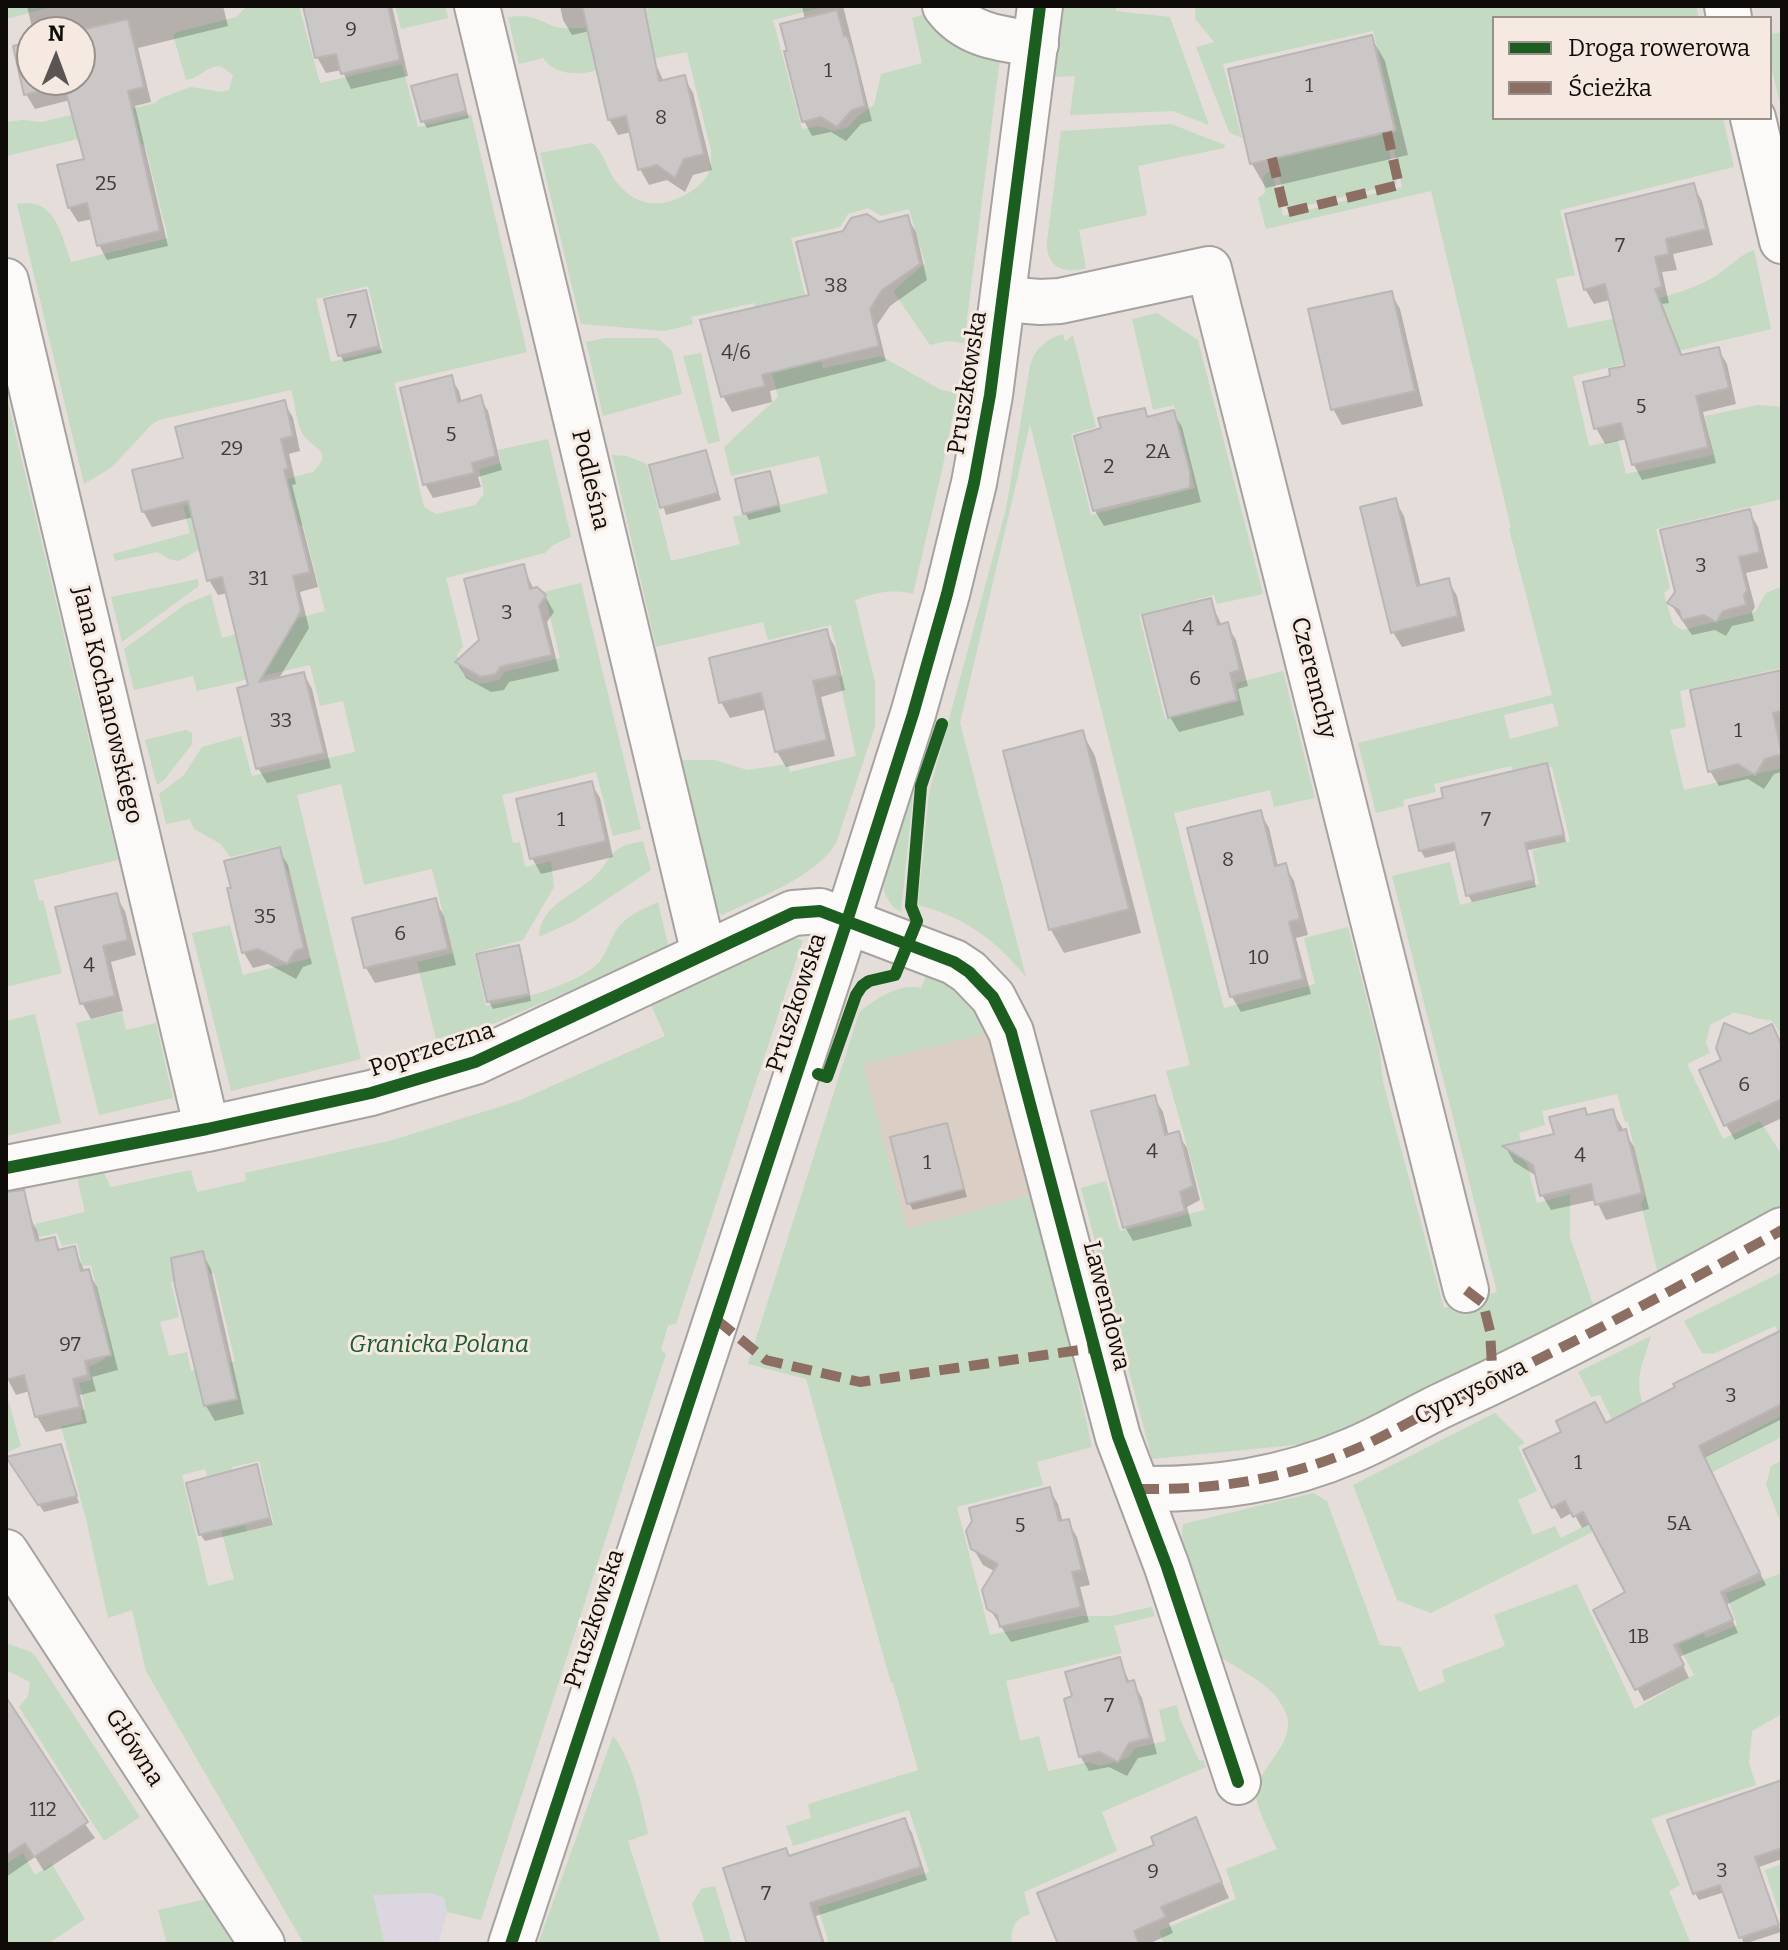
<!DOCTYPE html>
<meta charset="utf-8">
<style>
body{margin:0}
#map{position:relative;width:1788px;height:1950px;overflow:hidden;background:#e4ddd9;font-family:Bitter,serif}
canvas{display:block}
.frame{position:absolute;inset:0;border:8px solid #0f0b09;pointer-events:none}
.legend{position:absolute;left:1492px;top:16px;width:280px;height:104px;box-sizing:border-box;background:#f5e9e1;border:2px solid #99908b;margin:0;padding:10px 14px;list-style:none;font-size:24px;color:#0f0b09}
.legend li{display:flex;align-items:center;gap:16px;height:40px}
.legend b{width:40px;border:2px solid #99908b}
.north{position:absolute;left:16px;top:16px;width:80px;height:80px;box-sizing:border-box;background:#f5e9e1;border:2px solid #99908b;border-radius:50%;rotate:1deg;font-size:22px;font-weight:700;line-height:32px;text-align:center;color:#0f0b09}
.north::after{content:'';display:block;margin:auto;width:28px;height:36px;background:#5a5452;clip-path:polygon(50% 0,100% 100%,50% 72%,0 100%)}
</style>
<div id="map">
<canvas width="1788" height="1950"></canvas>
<div class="frame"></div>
<ul class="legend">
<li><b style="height:10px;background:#1b5e20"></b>Droga rowerowa</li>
<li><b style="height:10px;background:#8d6e63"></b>Ścieżka</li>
</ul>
<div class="north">N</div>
</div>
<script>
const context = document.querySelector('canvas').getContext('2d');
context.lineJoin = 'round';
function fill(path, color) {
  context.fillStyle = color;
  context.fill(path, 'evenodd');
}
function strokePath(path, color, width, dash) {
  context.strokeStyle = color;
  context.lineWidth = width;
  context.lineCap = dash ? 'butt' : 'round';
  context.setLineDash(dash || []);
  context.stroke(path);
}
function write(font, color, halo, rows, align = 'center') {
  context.font = font + ' Bitter,serif';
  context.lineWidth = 6;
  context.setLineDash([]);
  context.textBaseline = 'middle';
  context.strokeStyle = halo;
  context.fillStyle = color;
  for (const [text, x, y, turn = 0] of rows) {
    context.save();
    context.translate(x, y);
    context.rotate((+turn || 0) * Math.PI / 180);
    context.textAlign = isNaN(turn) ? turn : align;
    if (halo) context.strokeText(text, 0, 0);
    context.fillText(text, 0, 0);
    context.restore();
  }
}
fill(new Path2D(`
 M989,1033l47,161 -129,36 -44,-166z`), '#dbcec5');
fill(new Path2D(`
 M432,1893l12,5 3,14 -9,32h-44l-10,-3 -12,-46z`), '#dcd6e0');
fill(new Path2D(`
 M56,6l-50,13v-12z
 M247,6h52l21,77 82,-19 16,63 53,-13 56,238 -133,31 30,124 12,7 39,-9 9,-11 -5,-25 22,-6 -3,-13 50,-11 23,98 -18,8 -8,8 -99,25 17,68 -6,9 6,19 16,10 20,-4 5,-8 56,-14 -16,-66 37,-9 60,246 -28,7 -17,-64 -94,23 11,48 7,-1 5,25 26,-6 3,26 -31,53 -49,13 12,53c27,-4 97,-23 114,-45 6,-7 9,-18 14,-27 9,-17 27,-24 44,-32l11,47 -179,76 -54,14 -19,-77 36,-9 -21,-84 -68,16 -23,-101 -44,11 64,264 -130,32 -39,-158 38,-8 13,50 68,-17 -22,-87 -4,1 -7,-26 -48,11 -9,-13 -27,-15 -4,-10 -24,5 -7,-30 25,-19 18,-28 39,-11 11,40 103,-24 -12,-51 -23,5 -10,-41 -113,26 -4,-15 -59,14 -10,-41 62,-45 25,-10 11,44 103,-27 -22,-86 -106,26 -18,10 -10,-2 -11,-7 -43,9 -2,-7 77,-21 -7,-27 130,-34c23,-22 -2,-23 -11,-39 -6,-12 -7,-31 -11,-43l-132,30 -8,5 -39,42 -28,17 -67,-280c38,-8 44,30 54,58l97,-24 -23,-93 -8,-2 -16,-14 -115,27v-34l17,-2 19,2 49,-12 24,3 40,-10 6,-5 30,-11 31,5 7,-2 4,-15 -12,-9c-15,0 -21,12 -35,14l-13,-45 4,-3 59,-15zM368,286l15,63 -52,13 -15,-63z
 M395,6h50l3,12 -47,11z
 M647,6h181l-55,14 29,109 17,-3 15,5 14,-4 10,-11 16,-11 7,-31 41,-11 -10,-45 18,-6 70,46 -36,285 -17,-2 -17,4 -37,-54 32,-28 -16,-54 -28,7 -13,-8 -20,6 -8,13 -49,11 32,130 58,-12 60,34 16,3 -15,77 -29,124c-22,-6 -37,-1 -58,6l20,82v44l-39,117c-20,34 -79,55 -114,72l-4,-3 -36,-152h33l32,10 41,-6 2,8 66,-16 -17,-78 4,-3 -12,-50 -63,15 -5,-18 -107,25 -44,-192 15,1 20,8 24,97 69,-17 -7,-27 95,-24 -9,-37 -88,20 -7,-29 54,-50 -24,-94 -63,14 2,7 -28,7 -84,-7 -41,-171 52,-10c11,8 13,20 19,31 20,33 49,37 79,18 18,-12 22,-19 21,-41l-24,-99 -103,21c-17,1 -31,-1 -41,-15l-24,6 -11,-47c31,-4 31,7 55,11 18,3 73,-9 84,-22z
 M1061,6h55v5l54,6 39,108 -36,-14 -103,4 5,-39 -23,1z
 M1196,6h500l3,12h-205v100h229l11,49 -174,43 15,65 -19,4 12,49 44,-9 -1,-10c33,-8 66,-13 96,-28 17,-8 31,-26 47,-31l17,79 -198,47 16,70 29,-6 8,34 87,-19 -8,-39 53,-11 24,2v92l-126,30 14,59 -6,5 9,31 9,6 73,-18 11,-19 16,-7v82l-102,23 6,36 -16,3 14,60 98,-22v270c-11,-24 -9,-15 -29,-21 -7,-2 -13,-4 -20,-4l-23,12 -4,18 4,10 -23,11 36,75 37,-18 22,34v50l-86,55 -37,18 -18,-74 4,-9 -17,-73h-3l-8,-28 -75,17 3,14 -26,8 18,70 33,-9v43l25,73 -261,131 -182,18 -71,-271 25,-7 14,50 85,-21 -39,-139 24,-6 -160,-641 -70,299 66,254c-32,-38 -59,-59 -108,-72l11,-112 77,-284 24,-143c5,-18 15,-26 33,-32l2,8 8,-7 23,92 -25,7 20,81 104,-27 -21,-83 -21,5 -21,-91 25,-6 41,27 65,254 -46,10 -3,-9 -75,20 26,104 74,-18 -3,-18 47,-12 32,127 -41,9 -4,-17 -96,23 50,195 91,-24 -11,-46 44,-11 31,120 4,35 61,226 53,-16 -105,-416 58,-14 10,43 79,-21 -7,-34 38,-9 -18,-74 -37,8 -4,-9 -77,18 2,8 -33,8 1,6 -28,7 -18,-70 194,-48 -43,-166 2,-1 -80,-337 -165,38 -8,-31 7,-5 -2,-14 3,-6 6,-2 11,45 119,-29 -12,-54 7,-2 -24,-100 -150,33 19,74 -13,-6 -33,-85 18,-5 -19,-23zM1553,703l6,23 -49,13 -6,-24z
 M1782,32v80l-12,-50v-28z
 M1171,124l54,21 -1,3 -86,18 9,49 -68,15 7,38c-23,7 -40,-2 -39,-26l14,-111z
 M1385,134l12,50 -110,26 -12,-51z
 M605,338h53l14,13 10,43 -79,22 -17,-74z
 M701,353l19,88 -12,3 -25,-88z
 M6,394l112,466 -84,20 5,21 4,-1 19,73 -56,14z
 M198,579l1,7 -77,56 -11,-45z
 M186,730l6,3v11l-28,36 -7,5 -12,-45z
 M914,785l-13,127c-11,-5 -18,-18 -18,-31 0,-21 23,-74 31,-96z
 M643,841l8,29 -77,51 -35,16c1,-34 40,-43 59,-64 7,-7 12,-19 20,-24 7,-5 17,-6 25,-8z
 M788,937l15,3 -127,384 -8,1 -7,25 5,4 -185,566 -34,-8 -3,-14 -12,-5 -59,2 11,46 10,3h-90l-158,-273 -14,-61 -24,8 -22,-99 -25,-93 22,-5 -2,-10 4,-2 -6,-26 12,-3 -2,-13 16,-8 -5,-24 7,-2 -16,-68 -9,1 -5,-23 -15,3 -5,-13 -18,4 -4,-13 50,-12 -8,-35 27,-4 7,14 80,-17 6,22 49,-11 -1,-8 148,-33 125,-39 147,-65 -14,-31 27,-26zM214,1273l21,88 -44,10 -4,-19 -18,4 -9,-34 19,-5 -8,-35zM259,1461l15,64 -27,6 -15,-64zM205,1469l29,110 -26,7 -26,-111z
 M927,973c29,15 47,32 62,60l-126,31 44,165 129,-35 56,253 -55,15 6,23 -86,22 33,128 91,-19h29l42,-9 3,9 -41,10 8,27 -116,28 14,60 19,-5 9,35 41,-9 11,4 28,-8 7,-10 31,-7 -7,-31 18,-5 3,14 19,42 4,-1 3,7 -104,45 15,39 -93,41 6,22c-15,4 -20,15 -18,30h-183l-11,-37 111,-35 -20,-62 -116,36 -7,-20 25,-8 -3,-14 110,-34 -25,-87h-2l-85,-304 -58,-15 111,-351c15,-14 41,-30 62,-25z
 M122,1012l4,18 30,-7 17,75 -74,17 -23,-92z
 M35,1014l26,109 -55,13v-115z
 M1782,1272v67l-7,-13 -62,28 -11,-1 -18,-32z
 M1651,1336c-3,13 -9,25 -11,37 -5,28 14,60 24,86l20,9 98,-53v22l-351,176 -34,-13 -44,-115 142,-72 30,30 -7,4 19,44 -19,9 15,35 22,-9 6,12 87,-44 -48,-99 -9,2 -13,-25z
 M6,1392l15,54 -15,7z
 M1782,1461v65l-16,-41 5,-19z
 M1313,1493l14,8 53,144 21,2 18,45 26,-10 -3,-12 63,-24 -11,-31 83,-31 58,125 59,-34 -62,-119 42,20 32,62 31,-13 -11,-32 56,-20v141l-30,17 -3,32 7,22 -105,34 29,66 -11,6 22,53h-527l-5,-13 77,-32 -10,-30 51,-20c-6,-14 -22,-43 -21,-57 3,-27 45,-51 28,-83 -14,-29 -47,-38 -70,-57 -5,-5 -33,-81 -34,-91 -1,-12 2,-25 3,-37z
 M6,1643l25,9 5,5 104,160 -36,24 -85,-134 9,-11 2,-14 -24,-12z
 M613,1736c19,23 29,69 35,98l-20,7 33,103h-123z
 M23,1853l12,22 17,-11 33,55 -38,25h-41v-80z
 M1782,1864v57l-17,-51z
 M715,1886l17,58h-27l-13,-40 9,-15z
 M207,1899l30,45h-70l-9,-34z`), '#c4dac2');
fill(new Path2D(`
 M27,6h196l5,20 -90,22 13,54 -16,4 33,140 -61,14 -8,-15 -6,-26 -15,3 -9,-14 -9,-41 26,-7 -16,-60 -35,9 -9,-15 -10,-43 16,-4v33h48v-48h-47z
 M305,6h87l16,70 -57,13 -9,-19 -16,3 -9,-16z
 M560,6h69l34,74 21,-3 9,16 19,77 -19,5 -8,17 -18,-12 -18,5 -9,-16 -8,-37 -14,3 -9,-16 -19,-88 -18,4 -9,-15z
 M802,6h41l29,115 -11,3 -15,17 -15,-9 -19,4 -8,-15 1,-101z
 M1371,37l14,24 23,94 -142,33 -14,-24 -22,-93z
 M456,77l13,41 -42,10 -4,-7z
 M1693,185l9,16 11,44 -40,9 4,16 -15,2 7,31 -7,1 21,53 35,-8 9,15 9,40 -33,8 13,51 -74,17 -8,-15 -7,-26 -22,5 -9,-16 17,-51 15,-10 -18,-67 -16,4 -9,-15z
 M907,217l9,15 11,48 -37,26 -13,19 9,36 -116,30 2,11 -40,10 -9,-16 88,-99 33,-64z
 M365,292l17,61 -38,9 -4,-7z
 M1391,293l9,16 23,97 -81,19 -9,-16z
 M451,378l8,13 3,12 18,-5 8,13 14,59 -24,7 3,10 -48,11 -8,-14z
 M284,402l9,16 7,33 -11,3 7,30 -4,1 26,102 -18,5 9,36 -31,52 26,-6 8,15 19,79 -64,15 -9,-15 -7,-81 -23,-94 -10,2 -9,-15 -15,-63 -42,10 -9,-16 42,-51z
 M1144,410l5,8 24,-6 9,15 19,75 -97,24 -9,-15 -19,-74 27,-7z
 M705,452l16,48 -55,15 -15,-49z
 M769,473l12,39 -32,8 -4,-7z
 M1395,500l9,16 17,71 27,-7 9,16 8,35 -63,16 -9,-15z
 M1749,511l9,16 10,41 -22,5 9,34 -3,5 2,9 -22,5 -6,10 -11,-6 -23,5 -22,-32z
 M523,566l11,24 11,6 9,16 -7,10 12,49 -50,11 -5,8 -13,2 -25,-14 -9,-15 24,-22z
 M1210,600l12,26 5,-1 9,15 12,46 -10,3 6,26 -65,17 -9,-15z
 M826,631l9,16 10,43 -24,7 14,59 -49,11 -9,-15 -10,-43 -37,9 -9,-16z
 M1782,672v100l-8,2 -10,15 -16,-10 -29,7 -9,-15z
 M1082,732l13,24 46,177 -77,20 -13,-23 -46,-178z
 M1546,765l4,7 16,70 -38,8 8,37 -64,15 -4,-7 -10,-45 -33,8 -4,-7 -10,-44 34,-8z
 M591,783l9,15 13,59 -72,17 -9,-16z
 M1260,812l9,16 9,39 7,-2 9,16 14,54 -12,3 15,56 -70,18 -9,-15 -42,-167z
 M279,850l9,15 24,99 -9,3 -7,12 -28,-15 -15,4 -9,-15 -15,-63z
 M116,896l9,15 11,44 -25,7 12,49 -32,8 -9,-16z
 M435,900l9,16 12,49 -81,18 -9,-15 -12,-48z
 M518,947l4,7 9,47 -38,8 -4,-7z
 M1782,1047v71l-47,22 -9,-15z
 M1154,1097l9,15 6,24 9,-2 9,14 13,52 -13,7 5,19 -59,15 -8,-14z
 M1612,1111l22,36 15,62 -43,11 -10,-20 -45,10 -9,-15 -4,-18 -24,-15 -8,-14 50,-12 32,-19z
 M946,1125l21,72 -54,13 -4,-7z
 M28,1215l9,15 3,12 14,-3 7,13 13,-4 11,24 3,-1 9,16 21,83 -26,7 4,14 -16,4 7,28 -41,9 -9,-15 -7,-26 -14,4 -10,-19v-156z
 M202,1253l9,16 33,145 -29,7 -9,-15 -29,-120z
 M1782,1355v64l-78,39 62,127 -40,20 12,28 -59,24 10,21 -45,23 -48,-90 32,-18 -36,-70 -10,5 -9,-16 -12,7 -7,-12 52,-82z
 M60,1446l19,57 -35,9 -32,-47z
 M256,1466l17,59 -68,16 -5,-7z
 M1049,1489l9,15 5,19 5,-1 9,15 13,48 -10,2 9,35 -78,20 -22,-34 7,-36 -13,-7 -10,-17z
 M1119,1660l11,23 3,-1 9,16 15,56 -19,4 -11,18 -18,-9 -20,4 -9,-15z
 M6,1713l89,125 -51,33 -9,-14 -29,20z
 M1782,1782v77l-23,8 22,65 -37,12 -19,-52 -26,8 -4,-7z
 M1195,1820l34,78 -60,25 4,10 -25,11h-88l97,-98z
 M905,1821l7,12 15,47 -111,36 9,28h-76l40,-86z`), '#0003');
const building = new Path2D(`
 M303,6h85l12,54 -59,14 -5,-20 -21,4z
 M582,6h62l15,75 26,-6 19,79 -20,5 -9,19 -18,-13 -19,5 -12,-54 -18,4z
 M837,10l7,26h3l8,23 10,47 -13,4 -15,17 -16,-10 -19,5 -18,-71h3l-7,-27z
 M128,19l16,68 -16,4 32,140 -63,15 -10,-43 -19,5 -11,-43 27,-6 -20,-74 -40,10 -11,-49 19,-5v39h48v-48h-8z
 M1372,35l23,95 -145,34 -22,-95z
 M457,74l9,37 -45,11 -10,-36z
 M1694,183l12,46 -40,10 3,15 -14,3 7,30 -7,2 26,66 38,-8 10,41 -33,8 12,51 -76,18 -11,-42 -27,6 -11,-47 27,-6 -1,-7 16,-3 -20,-82 -21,6 -19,-76z
 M867,214l12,8 29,-7 12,49 -38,26 -12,19 9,37 -117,29 3,11 -44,11 -21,-77 109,-25 -13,-53 47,-11 8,-13z
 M366,290l13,56 -41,10 -14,-57z
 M1392,291l23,100 -84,19 -23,-101z
 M452,375l6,27 23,-7 15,61 -24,7 2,10 -51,12 -23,-97z
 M285,400l8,36 -12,3 7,30 -4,1 26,102 -17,4 8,35 -42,71 45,-10 20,81 -68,16 -19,-81 11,-3 -26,-108 -15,4 -19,-80 -46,11 -10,-42 51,-12 -8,-31z
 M1145,408l2,9 27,-7 16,62v16l-97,23 -19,-75 27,-8 -3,-10z
 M706,450l12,43 -58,15 -11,-43z
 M770,471l9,34 -36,9 -8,-35z
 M1396,498l21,88 32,-8 9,38 -67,17 -31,-126z
 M1750,509l10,43 -21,5 8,33 -3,5 2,10 -23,6 -7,11 -12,-7 -22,5 -3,-10 -12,-7 8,-11 -15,-62z
 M524,564l6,25 7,-2 9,8 -7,11 13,49 -52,12 -4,7 -15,3 -26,-15 24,-22 -15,-61z
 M1211,598l7,27 10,-3 12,48 -10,3 7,27 -69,18 -26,-103z
 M827,629l11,46 -25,6 14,59 -52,12 -14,-59 -42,10 -10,-45z
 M1782,670v41l-9,2 9,41 -17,5 -10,16 -17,-11 -30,8 -18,-82z
 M1083,730l46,179 -80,21 -46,-179z
 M1547,763l17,72 -39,8 9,37 -68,16 -12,-53 -35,8 -10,-45 34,-8 -2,-10z
 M592,781l14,60 -76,18 -14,-60z
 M1261,810l14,56 11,-3 14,56 -11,3 14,57 -73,18 -43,-169z
 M280,847l24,101 -9,3 -8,13 -29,-15 -16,4 -15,-65h4l-7,-27z
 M117,893l11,47 -25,6 12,50 -35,8 -25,-97z
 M436,898l12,51 -84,19 -12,-50z
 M519,945l10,49 -42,8 -11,-48z
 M1724,1023l26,11 22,-10 10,22v53l-58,27 -25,-56 22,-10 -5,-12z
 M1155,1095l10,40 14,-4 14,55 -13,6 5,19 -62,17 -32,-117z
 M1585,1108l2,7 26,-6 6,22 7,-2 16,64 -47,12 -4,-21 -51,12 -7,-31 -31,-19 52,-12 -5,-17z
 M947,1123l17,66 -57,15 -17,-67z
 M24,1190l12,51 19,-4 3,13 17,-4 6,25 8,-2 22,86 -26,6 3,14 -15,4 7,28 -45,10 -11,-42 -18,5v-188z
 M203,1251l34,148 -33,7 -29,-120 -4,-28z
 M1782,1330v74l-83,42 61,127 -39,19 12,28 -59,25 10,20 -49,25 -42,-80 32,-18 -42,-80 -10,5 -8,-16 -13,7 -29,-58 38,-18 -5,-11 39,-19 11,21 69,-36 -2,-3z
 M61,1444l16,52 -39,9 -32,-48z
 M257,1464l13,54 -71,17 -13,-52z
 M1050,1487l9,34 10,-2 13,51 -10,2 9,35 -81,20 -3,-12 -10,-6 -5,-19 16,-26 -27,-15 -5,-18 6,-10 -3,-13z
 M1120,1657l7,25 7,-2 16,58 -21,5 -11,19 -19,-10 -20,5 -15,-58 8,-3 -7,-24z
 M6,1697l82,125 -54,35 -9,-14 -19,13z
 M1782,1780v68l-27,9 24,68 -40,13 -19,-53 -27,9 -26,-74z
 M1196,1817l26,65 -61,25 5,10 -32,14 5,13h-81l-21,-51 117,-48 -3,-8z
 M905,1818l16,49 -111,36 13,41h-76l-24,-76 63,-20 3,8z`);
fill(building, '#cbc7c7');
strokePath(building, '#bab6b6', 2);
const minor = new Path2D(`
 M477,6l227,948
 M945,6c22,30 56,33 91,38
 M1727,6l2,12
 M1753,118l29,123
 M6,281l201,848
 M1003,299l37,3 20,-1 149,-32 257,1021
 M6,1168l201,-39 164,-36 104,-31 318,-149 27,-2 134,51 15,10 24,25 18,35 107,405 49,130 71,215
 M1139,1489c75,1 145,-9 214,-39 34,-14 65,-34 98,-49 113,-52 222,-111 331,-171
 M6,1552l256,392`);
const tertiary = new Path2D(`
 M511,1944l336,-1023 66,-207 34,-120 27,-111 16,-88 50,-389`);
strokePath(minor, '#a6a29f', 48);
strokePath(tertiary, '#a6a29f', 48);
strokePath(minor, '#fbfaf9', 44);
strokePath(tertiary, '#fbfaf9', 44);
strokePath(new Path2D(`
 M1272,158l13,55 114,-28 -12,-53
 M1466,1290l17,13 7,28 3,51
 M717,1320l49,40 94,22 233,-34
 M1139,1489c75,1 145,-9 214,-39 34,-14 65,-34 98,-49 113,-52 222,-111 331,-171`), '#8d6e63', 10, [20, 10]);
strokePath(new Path2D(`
 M818,1074l9,3 29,-82 6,-9 7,-5 26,-6 22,-54 -6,-15 10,-120 21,-62
 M6,1168l201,-39 164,-36 104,-31 318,-149 27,-2 134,51 15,10 24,25 18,35 107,405 49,130 71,215
 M511,1944l336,-1023 66,-207 34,-120 27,-111 16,-88 50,-389`), '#1b5e20', 12);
write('20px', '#403c3a', null, [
 ["9",351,30],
 ["1",828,71],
 ["1",1309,86],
 ["8",661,118],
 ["25",106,184],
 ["7",1620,246],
 ["38",836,286],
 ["7",352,322],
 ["4/6",736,353],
 ["5",1641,407],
 ["5",451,435],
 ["29",232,449],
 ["2A",1158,452],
 ["2",1109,467],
 ["3",1701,566],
 ["31",258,579],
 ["3",507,613],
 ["4",1188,629],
 ["6",1195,679],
 ["33",281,721],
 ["1",1738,731],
 ["1",561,820],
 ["7",1486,820],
 ["8",1228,860],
 ["35",265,917],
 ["6",400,934],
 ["10",1259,958],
 ["4",89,966],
 ["6",1744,1085],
 ["4",1152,1152],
 ["4",1580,1156],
 ["1",927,1163],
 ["97",70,1345],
 ["3",1731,1396],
 ["1",1578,1463],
 ["5A",1679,1524],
 ["5",1020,1526],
 ["1B",1639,1637],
 ["7",1109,1706],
 ["112",43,1810],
 ["3",1722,1871],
 ["9",1153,1872],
 ["7",766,1894]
]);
write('24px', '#0f0b09', '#f5e9e1', [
 ["Pruszkowska",968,383,-81],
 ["Podleśna",590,480,77],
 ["Czeremchy",1313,678,76],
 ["Jana Kochanowskiego",107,705,77],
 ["Pruszkowska",797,1003,-72],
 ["Poprzeczna",432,1050,-18],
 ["Lawendowa",1106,1306,76],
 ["Cyprysowa",1471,1392,-26],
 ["Pruszkowska",595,1619,-72],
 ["Główna",134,1748,57]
]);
write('italic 24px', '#175e2b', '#f5e9e1', [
 ["Granicka Polana",439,1345]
]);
</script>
